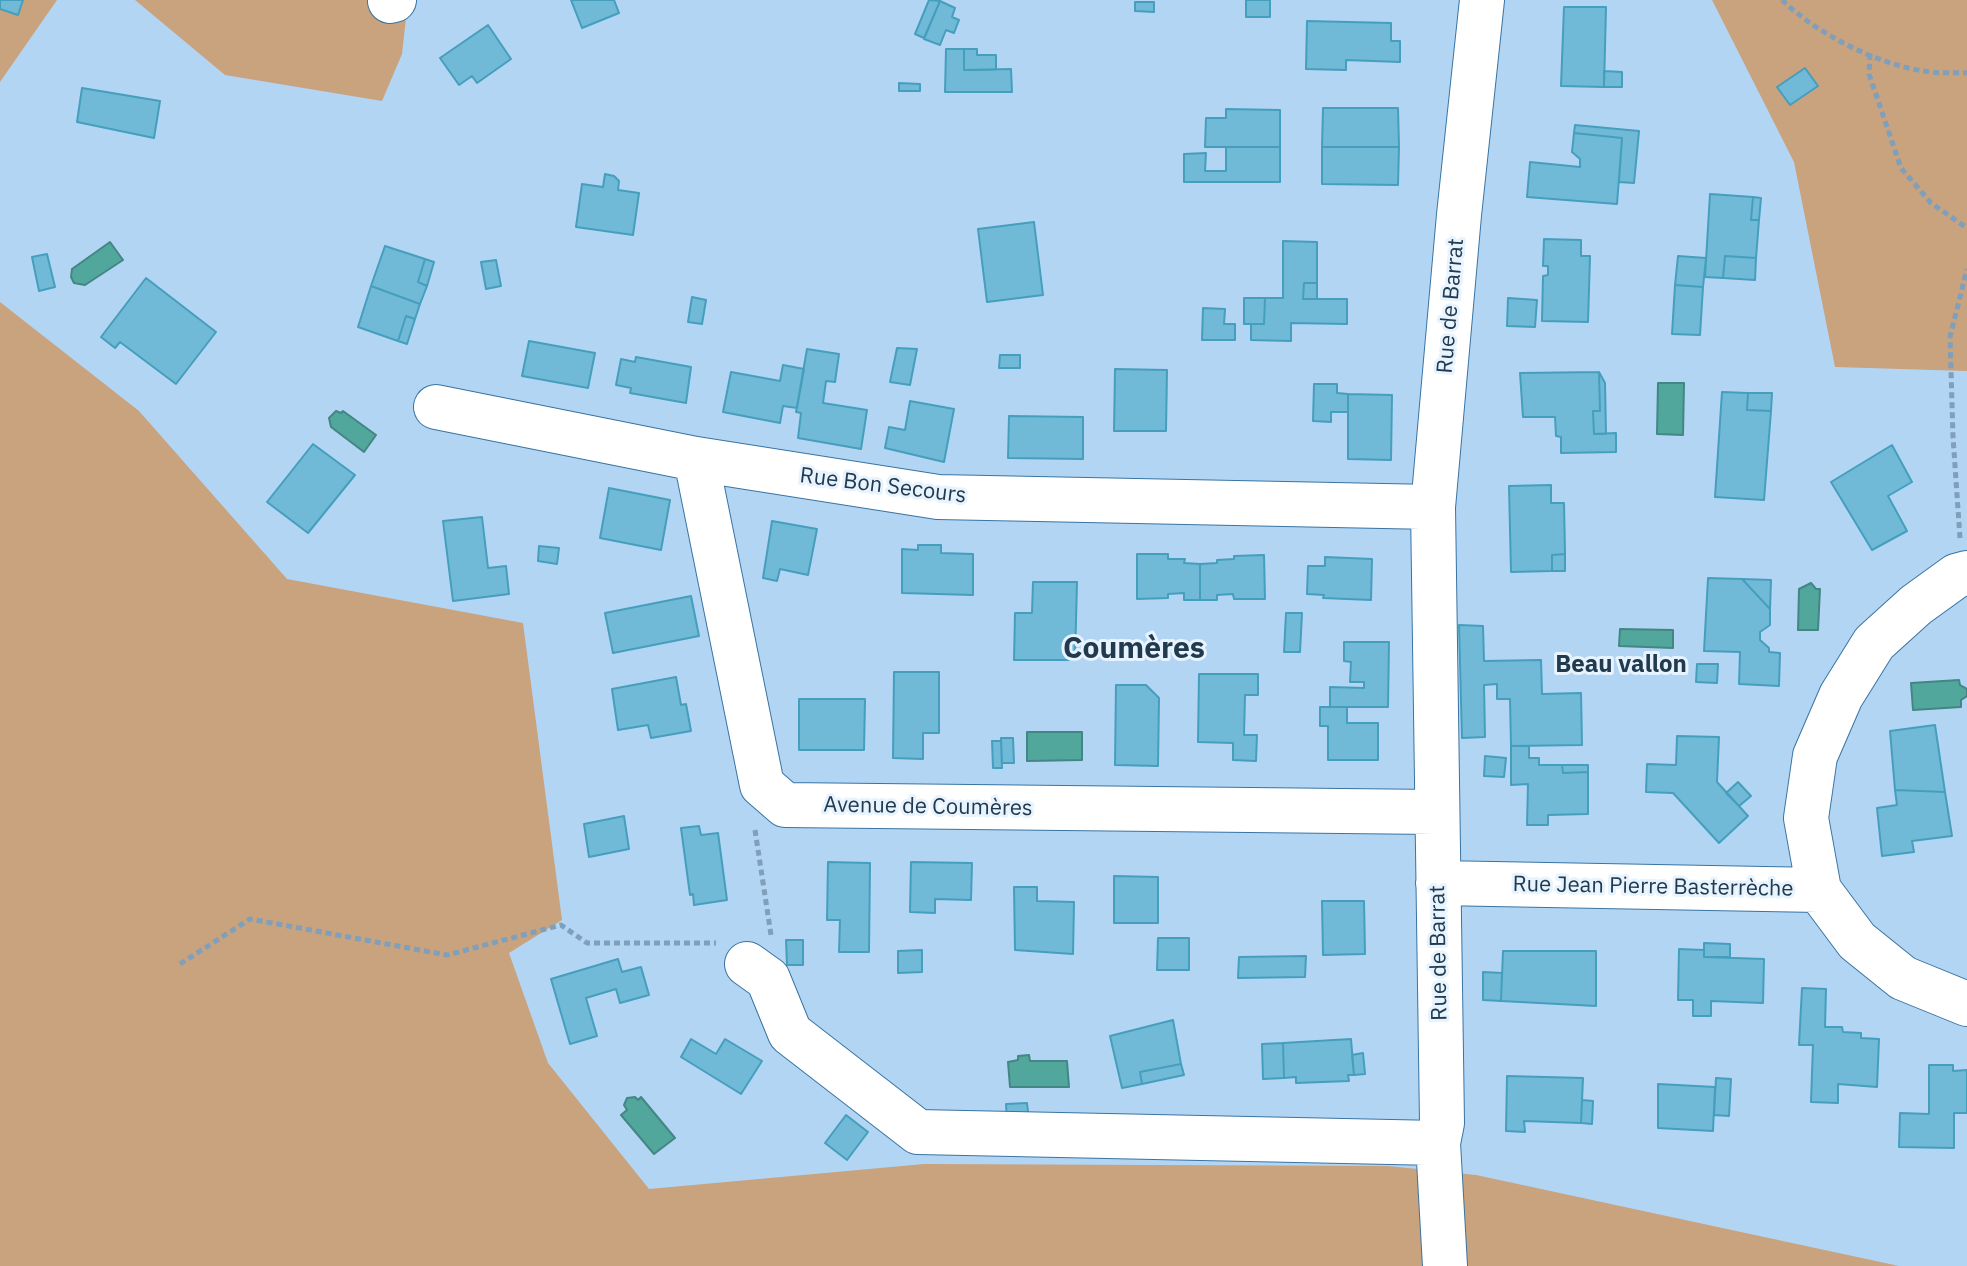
<!DOCTYPE html>
<meta charset="utf-8">
<style>
body{margin:0}
canvas{display:block;background:#b2d5f4}
</style>
<canvas width="1967" height="1266"></canvas>
<script>
const context = document.querySelector('canvas').getContext('2d');
context.lineJoin = 'round';
function fill(path, color) {
  context.fillStyle = color;
  context.fill(path, 'evenodd');
}
function strokePath(path, color, width, dash) {
  context.strokeStyle = color;
  context.lineWidth = width;
  context.lineCap = dash ? 'butt' : 'round';
  context.setLineDash(dash || []);
  context.stroke(path);
}
function write(font, color, halo, rows, align = 'center') {
  context.font = font + ' "IBM Plex Sans",sans-serif';
  context.lineWidth = 6;
  context.setLineDash([]);
  context.textBaseline = 'middle';
  context.strokeStyle = halo;
  context.fillStyle = color;
  for (const [text, x, y, turn = 0] of rows) {
    context.save();
    context.translate(x, y);
    context.rotate((+turn || 0) * Math.PI / 180);
    context.textAlign = isNaN(turn) ? turn : align;
    if (halo) context.strokeText(text, 0, 0);
    context.fillText(text, 0, 0);
    context.restore();
  }
}
fill(new Path2D(`
 M0,0h57l-57,82z
 M135,0h273l-6,54 -20,47 -157,-26z
 M1712,0h255v371l-132,-4 -41,-205z
 M0,302l139,109 148,168 236,44 39,297 -53,33 39,110 101,126 275,-25 464,2 88,9 423,91h-1899z`), '#c9a27e');
const water = new Path2D(`
 M110,242l13,18 -38,25 -11,-2 -3,-6 1,-8z
 M1658,383h26l-1,52 -26,-1z
 M336,411l5,2 2,-2 33,24 -12,17 -33,-25 -2,-9z
 M1811,583l5,6h4l-2,41h-20l1,-41z
 M1620,629l53,1v18l-54,-2z
 M1959,680l1,5 7,4v7l-6,4v7l-48,3 -2,-27z
 M1027,732h55v28l-55,1z
 M1029,1055l1,6h37l2,26h-59l-2,-25 10,-2v-4z
 M635,1097l3,3 3,-3 34,41 -21,16 -33,-39 6,-5 -3,-5 3,-7z`);
fill(water, '#52a79c');
strokePath(water, '#438685', 2);
const building = new Path2D(`
 M0,0h23l-5,15 -18,-6z
 M571,0h43l5,13 -37,15z
 M929,0l11,1 -16,37 -9,-4z
 M1246,0h24v17h-24z
 M940,1l15,7 -3,9 7,3 -5,13 -8,-3 -6,15 -16,-6z
 M1135,2h19v10l-19,-1z
 M1564,7h42l-2,80 -43,-1z
 M1307,21l84,2v18h9v21l-54,-2v10l-40,-1z
 M488,25l23,34 -34,24 -5,-7 -13,9 -19,-27z
 M946,49h18v21l47,-1 1,23h-67z
 M964,49h13v6h19v15h-32z
 M1805,68l13,18 -28,19 -13,-18z
 M1604,71l18,1v15h-18z
 M899,83l21,1v7h-21z
 M82,88l78,13 -6,37 -77,-16z
 M1323,108h75l1,39h-77z
 M1226,109l54,1v37h-75l1,-29h20z
 M1575,125l64,6 -5,52 -15,-1 3,-44 -48,-5z
 M1574,133l48,5 -5,66 -90,-7 3,-35 50,5v-8l-8,-7z
 M1226,147h54v35h-96v-28l22,-1 -1,18h21z
 M1322,147h77l-1,38 -76,-1z
 M605,174l9,2 5,5 -1,9 21,3 -6,42 -57,-8 6,-43 21,3z
 M1710,194l43,3 -2,23h8l-3,38 -31,-2 -2,22 -18,-1z
 M1753,197l8,1 -2,22h-8z
 M1034,222l9,73 -56,7 -9,-73z
 M1544,239l37,1v16h9l-2,66 -46,-1 1,-45 5,-1v-9h-5z
 M1283,241l34,1v41h-13l-1,16h44v25l-56,-1v18l-40,-1v-16h13l1,-26h18z
 M385,246l40,13 -7,23 9,4 -7,18 -49,-18z
 M47,254l8,33 -16,4 -7,-34z
 M1678,256l28,2 -3,29 -28,-2z
 M1725,256l31,2 -1,22 -32,-2z
 M425,259l9,3 -7,24 -9,-4z
 M496,260l5,26 -15,3 -5,-27z
 M146,278l70,54 -40,52 -56,-42 -5,6 -14,-11z
 M1304,283h13v16h-14z
 M1675,285l28,2 -3,48 -28,-1z
 M371,286l49,18 -5,15 -9,-3 -8,25 -40,-14z
 M692,297l14,3 -4,24 -14,-2z
 M1244,298h21l-1,26h-20z
 M1508,298l29,2 -2,27 -28,-1z
 M1203,308l22,1 -1,15h11v16h-33z
 M406,316l9,3 -8,25 -9,-3z
 M529,341l66,12 -7,35 -66,-12z
 M897,348l20,1 -7,36 -20,-3z
 M807,349l32,5 -4,28 -9,-1 -3,22 44,7 -6,39 -63,-11 3,-25 -5,-1z
 M1000,355h20v13h-21z
 M636,357l55,10 -5,36 -56,-10 1,-5 -15,-3 5,-26 14,3z
 M783,365l21,4 -7,39 -14,-2 -3,17 -57,-11 8,-40 49,9z
 M1115,369l52,1 -1,61h-52z
 M1599,372l1,39h-7l1,23 22,-1v19l-55,1v-16l-5,-1 -1,-19h-32l-3,-44z
 M1599,372l6,11 1,51h-12l-1,-23h7z
 M1314,384h23v9l11,1v18h-17v10l-18,-1z
 M1722,392l26,1 -1,17 24,1 -7,89 -49,-3z
 M1748,393h24l-1,18 -24,-1z
 M1348,394l44,1 -1,65 -43,-1z
 M910,401l44,8 -10,53 -59,-14 4,-21 16,3z
 M1009,416l74,1v42l-75,-1z
 M313,444l42,31 -47,58 -41,-31z
 M1892,445l20,37 -24,14 19,35 -35,19 -41,-68z
 M1551,485v18h13l1,51 -13,1v16l-41,1 -2,-86z
 M609,488l61,12 -9,50 -61,-12z
 M482,517l6,51 18,-2 3,28 -56,7 -10,-80z
 M772,521l45,8 -9,46 -28,-6 -3,12 -14,-3z
 M918,545h23v8l32,1v41l-71,-2v-44l16,1z
 M539,546l20,2 -2,16 -19,-3z
 M1137,554h31v5h17l-1,4 16,1v36h-16v-7l-16,1v4l-31,1z
 M1565,554v17h-13v-16z
 M1264,555l1,44h-31l-1,-5 -16,1v5h-17v-36l17,-1v-3l17,-1v-3z
 M1325,557l47,2 -1,41 -48,-2 1,-3 -17,-1 1,-28h17z
 M1708,578l34,1 28,30v16l-10,7v8l9,8v4l11,1 -1,33 -40,-2 1,-32 -36,-1z
 M1742,579l29,1 -1,29z
 M1033,582h44l-2,78h-61l1,-47h17z
 M691,596l8,40 -86,17 -8,-40z
 M1286,613h16l-2,39h-16z
 M1459,625l24,1 1,35 57,-1 1,34 39,-1 1,52 -71,1 -1,-47h-13v-15l-13,1 1,52 -23,1z
 M1344,642h45l-1,65h-58v-20l34,1v-6h-14l1,-20 -7,-1z
 M1697,664h21l-1,19 -21,-1z
 M894,672h45v61h-16v26l-30,-1z
 M1199,674h59v21h-13l-1,40h13l-1,26 -23,-1v-17l-35,-1z
 M676,677l5,28 5,-1 5,27 -40,7 -3,-13 -30,5 -6,-41z
 M1116,685h30l13,13 -1,68 -43,-1z
 M799,699h66l-1,51h-65z
 M1320,707h27v16h31v37h-50v-34h-8z
 M1935,725l10,67 -50,-2 -5,-59z
 M1677,736l42,1 -2,45 31,34 -29,27 -46,-50 -27,-1 1,-28 29,1z
 M1001,738h12l1,25h-12z
 M992,741h9l1,27h-9z
 M1511,746h18v12h10v7h23l1,8 25,-1v42l-40,1v10h-21l1,-41 -17,1z
 M1485,756l21,2 -2,19 -20,-1z
 M1562,765h26v7l-25,1z
 M1738,782l13,14 -12,10 -13,-13z
 M1895,790l50,2 7,44 -40,5 2,11 -32,4 -5,-48 20,-3z
 M624,816l5,33 -40,8 -5,-33z
 M699,826l2,9 17,-2 9,67 -33,5 -1,-11 -3,1 -9,-67z
 M828,862l42,1 -1,89h-30l1,-32h-13z
 M911,862l61,1 -1,37 -36,-1v14l-25,-1z
 M1114,876l44,1v46h-44z
 M1014,887h23v14l37,1 -1,52 -58,-4z
 M1322,901h42l1,53 -42,1z
 M1158,938h31v32h-32z
 M786,940h17v25h-16z
 M1704,943l26,1v13h-26z
 M1679,949l25,1v7l60,2 -1,44 -52,-2v15h-18v-16h-15z
 M922,950v22l-24,1v-22z
 M1503,951h93v55l-95,-5z
 M1306,956l-1,21 -67,1 1,-21z
 M618,959l4,13 19,-5 8,28 -29,8 -4,-14 -30,9 11,38 -27,8 -19,-65z
 M1483,972l19,1 -1,28 -18,-1z
 M1802,988l24,1 -1,38h17l1,5 18,1v5l18,1 -2,48 -39,-3v19l-27,-1 2,-57h-14z
 M1173,1020l8,44 -41,8 2,12 -20,4 -12,-52z
 M691,1039l25,15 9,-15 37,22 -21,33 -60,-37z
 M1351,1039l3,36h-6l1,6 -53,2v-6l-12,1 -1,-35z
 M1283,1043l1,35 -21,1 -1,-35z
 M1363,1053l2,21 -11,1 -2,-20z
 M1181,1064l3,11 -42,9 -2,-12z
 M1929,1065h24v6l14,-1v43h-13v35l-55,-1 1,-34 29,1z
 M1507,1076l76,2 -2,45 -57,-2 1,11 -19,-1z
 M1716,1078l15,1 -2,37 -15,-1z
 M1658,1084l57,3 -2,44 -55,-3z
 M1582,1100l11,1 -1,23 -11,-1z
 M1027,1103l2,18h-22l-1,-17z
 M846,1115l22,17 -21,28 -22,-17z`);
fill(building, '#70bad7');
strokePath(building, '#469ebd', 2);
const minor = new Path2D(`
 M390,1l4,-1
 M436,407l260,52 242,38 495,10
 M696,459l66,326 23,20 650,7
 M1967,573l-11,3 -40,29 -42,38 -33,53 -26,60 -9,62 13,72 38,51 46,37 64,26
 M1438,883l381,7
 M747,964l21,15 22,54 128,99 520,11 4,-20 -9,-616 26,-292 23,-215
 M1438,1143l7,123`);
strokePath(minor, '#3974a2', 46);
strokePath(new Path2D(`
 M1782,0c34,33 94,64 142,71 14,3 29,1 43,2
 M1870,54l-1,20 32,94 30,35 36,25
 M1960,538l-7,-101 -3,-100 17,-68
 M755,830l16,105
 M180,964l70,-45 197,36 114,-30 26,18h129`), '#7f9fba', 5, [6, 4]);
strokePath(minor, '#fff', 44);
write('22px', '#213a4e', '#e7f3fe', [
 ["Rue de Barrat",1451,306,-85],
 ["Rue Bon Secours",883,486,7],
 ["Avenue de Coumères",928,807,1],
 ["Rue Jean Pierre Basterrèche",1653,887,1],
 ["Rue de Barrat",1439,953,-91]
]);
write('bold 24px', '#213a4e', '#e7f3fe', [
 ["Beau vallon",1621,665]
]);
write('bold 30px', '#213a4e', '#e7f3fe', [
 ["Coumères",1134,649]
]);
</script>
